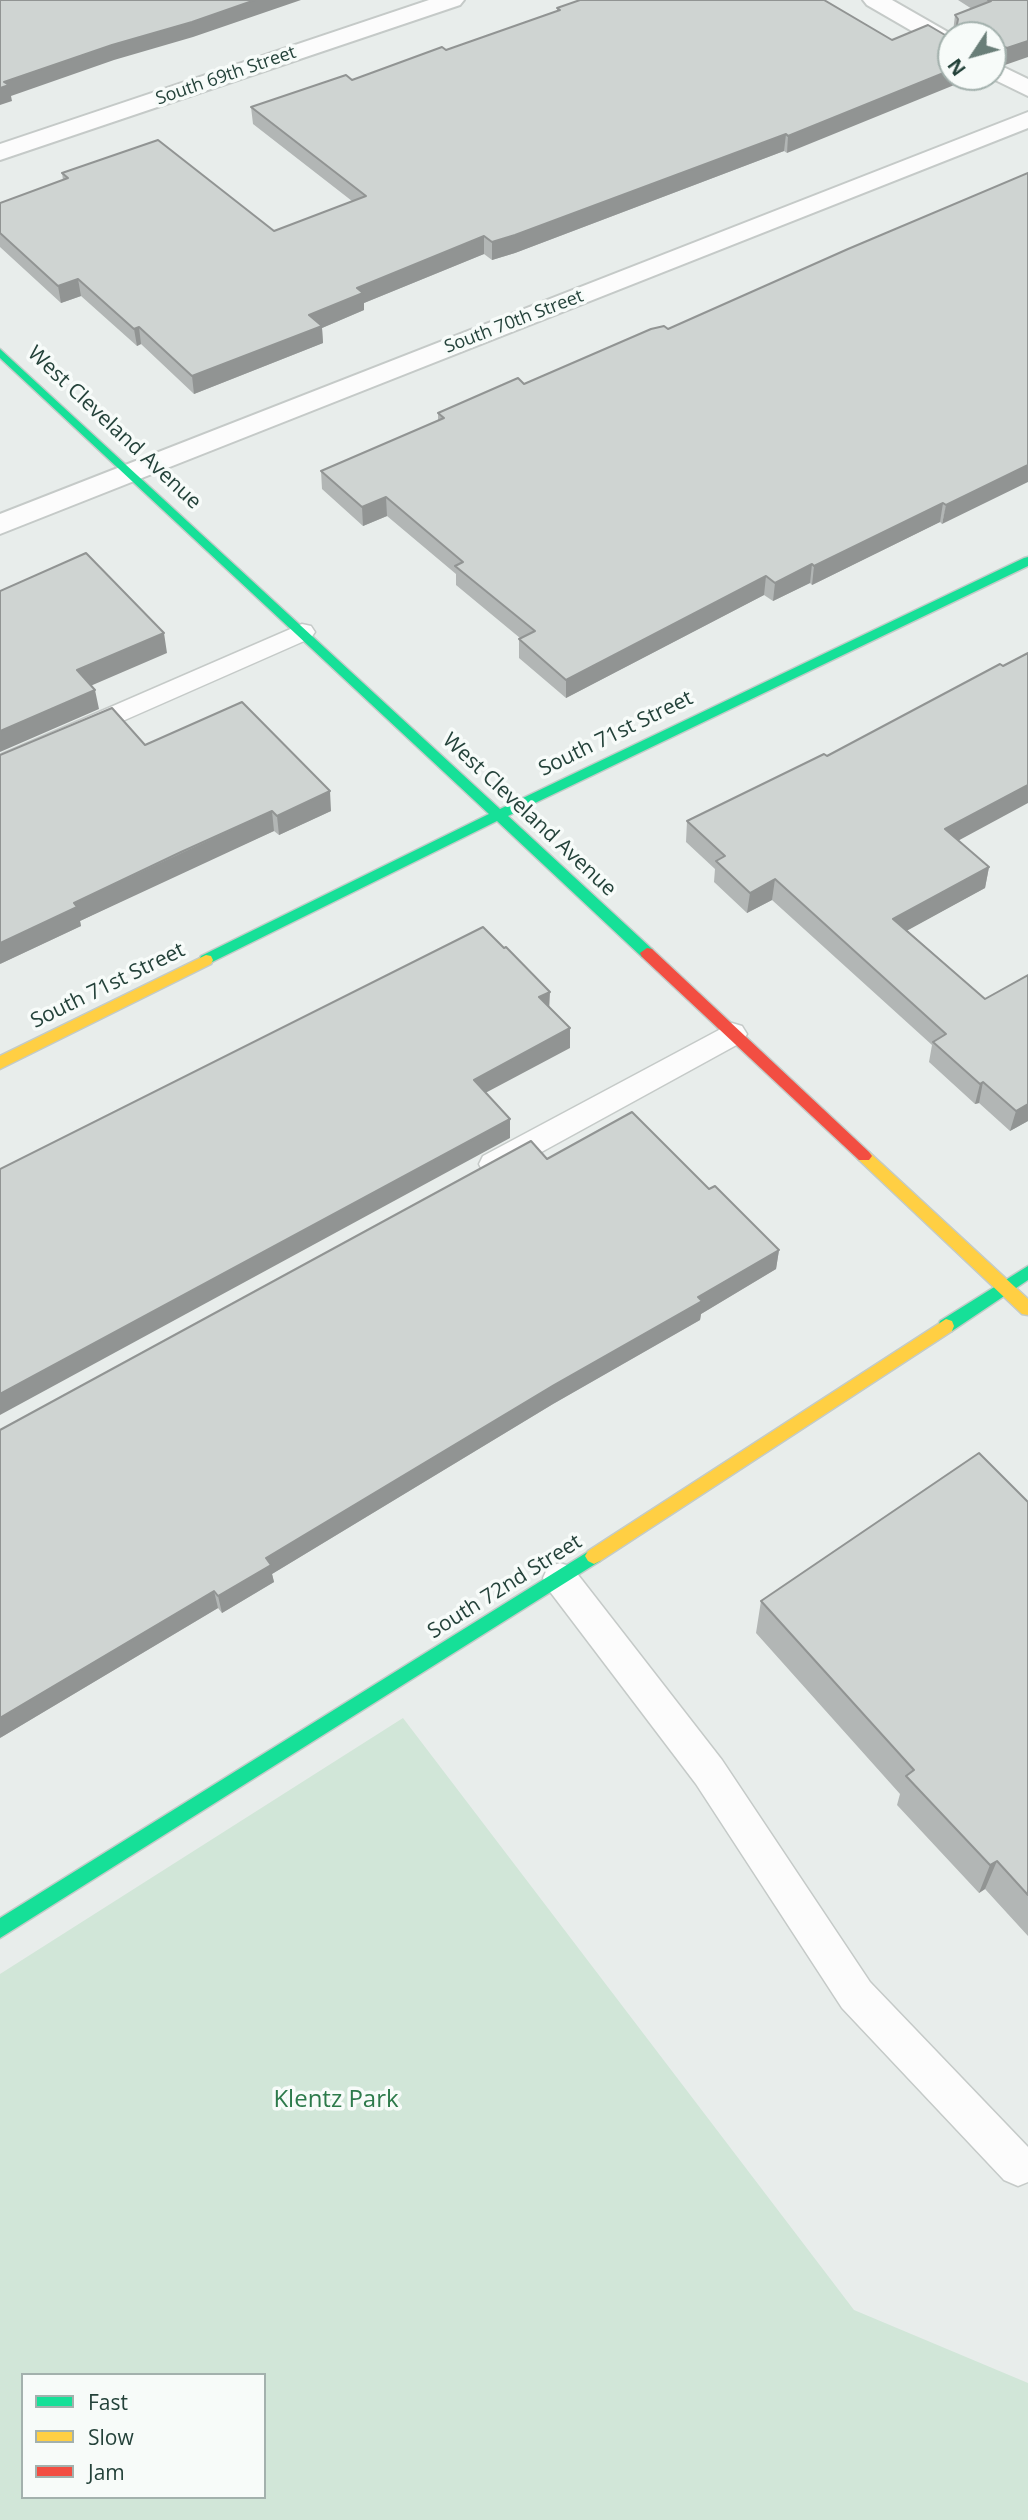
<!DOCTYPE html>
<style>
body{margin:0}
#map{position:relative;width:1028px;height:2520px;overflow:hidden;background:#e8edeb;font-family:"Open Sans",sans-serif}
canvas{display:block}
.legend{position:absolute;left:21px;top:2373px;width:245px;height:126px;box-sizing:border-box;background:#f7fbf9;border:2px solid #a3b1ad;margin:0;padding:9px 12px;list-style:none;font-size:21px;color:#24423a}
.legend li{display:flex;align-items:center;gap:14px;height:35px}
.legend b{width:35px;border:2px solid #a3b1ad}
.north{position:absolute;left:937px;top:21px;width:70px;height:70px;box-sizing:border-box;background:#f7fbf9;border:2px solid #a3b1ad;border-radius:50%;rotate:234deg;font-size:19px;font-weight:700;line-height:28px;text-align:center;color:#24423a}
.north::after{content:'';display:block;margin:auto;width:24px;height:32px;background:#697e78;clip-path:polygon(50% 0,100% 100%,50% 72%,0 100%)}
</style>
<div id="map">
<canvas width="1028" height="2520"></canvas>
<ul class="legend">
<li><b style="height:9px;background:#16e098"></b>Fast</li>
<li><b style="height:9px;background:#ffcf43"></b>Slow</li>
<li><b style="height:9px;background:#f24e42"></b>Jam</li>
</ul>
<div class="north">N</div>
</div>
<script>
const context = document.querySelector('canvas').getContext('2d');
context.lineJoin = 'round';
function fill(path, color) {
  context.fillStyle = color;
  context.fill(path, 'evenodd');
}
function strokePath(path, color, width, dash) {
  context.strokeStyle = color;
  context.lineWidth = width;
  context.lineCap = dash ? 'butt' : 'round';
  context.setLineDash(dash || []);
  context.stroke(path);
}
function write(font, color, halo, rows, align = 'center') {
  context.font = font + ' "Open Sans",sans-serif';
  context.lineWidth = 7;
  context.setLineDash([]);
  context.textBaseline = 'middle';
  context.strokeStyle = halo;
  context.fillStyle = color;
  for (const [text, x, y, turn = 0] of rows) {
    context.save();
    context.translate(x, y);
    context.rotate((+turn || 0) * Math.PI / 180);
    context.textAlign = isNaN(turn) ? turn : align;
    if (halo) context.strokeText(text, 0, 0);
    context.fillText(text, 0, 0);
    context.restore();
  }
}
fill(new Path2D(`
 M403,1718l451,592 174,73v137h-1028v-546zM23,2375h241v122h-241z`), '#d1e6d8');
const lane = new Path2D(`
 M302,624l9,2 4,6 -4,6 -311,137v-20z
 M732,1023l10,3 5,8 -5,8 -237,130 -11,4 -11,-4 -4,-8 4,-8z
 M560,1563l12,4 150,193 148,222 158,165v35l-10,4 -14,-6 -162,-172 -146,-224 -148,-195 -5,-11 5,-11z`);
const street = new Path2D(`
 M429,0h35l-4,5 -460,155v-16z
 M863,0h29l61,35 -2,16 -8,-2 -76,-44z
 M993,62l35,17v17l-39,-19h4z
 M1028,112v16l-1028,406v-20z`);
const fast = new Path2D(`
 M0,349l500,460 524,-251 4,-1v9l-520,250 144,133 2,4 -2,4h-10l-145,-136 -291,144 -5,-1 -2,-4 2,-4 288,-142 -489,-456z
 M1028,1266v14l-76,51h-12l-2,-5 2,-5z
 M594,1548l6,3 3,5 -3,5 -600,377v-20z`);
const slow = new Path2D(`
 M206,955l5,1 2,4 -2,4 -211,105v-13z
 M864,1150l5,2 159,147v16l-6,-1 -163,-154 -3,-4z
 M946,1319l6,2 2,5 -2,5 -352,230 -6,3 -6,-3 -3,-5 3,-5z`);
const jam = new Path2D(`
 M647,948l5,1 217,203 3,4 -3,4h-10l-217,-203 -2,-4z`);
strokePath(lane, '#c5cac8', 3);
strokePath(street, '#c5cac8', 4);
strokePath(fast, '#c3cbc8', 3);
strokePath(slow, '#c3cbc8', 3);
strokePath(jam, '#c3cbc8', 3);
fill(lane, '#fcfcfc');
fill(street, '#fcfcfc');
fill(fast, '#16e098');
fill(slow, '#ffcf43');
fill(jam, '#f24e42');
fill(new Path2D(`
 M824,0l-37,153 -3,-2 -269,102 -23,7 -8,-6 -120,49v7l-42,18 1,15 -129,51 -53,-50 -4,2 -56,-50 -20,7 -61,-56v-44l63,-23 -1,-7 212,58 78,-30 -99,-77 -2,-17 101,-27 94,-30 111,-39v-3z
 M958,0h70l-23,65 -12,-5v-25h-38l-2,-3 2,-17 17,-6z
 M1028,173l-86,351 -2,-2 -128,63 -2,-2 -37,18 -9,-6 -198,103 -47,-40v-19l1,-1 -64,-53v-11l-69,-58 -24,10 -41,-37 -1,-18 117,-50v-8l86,-29 144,-55z
 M145,745l186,66 -52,24 -5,-4 -90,40 -104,50 1,5 -81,38z
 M687,821l271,20 31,26 -4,21 -78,42 78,69 43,-24v146l-18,10 -31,-28 -4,1 -46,-42 3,-17 -160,-145 -25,13 -33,-31 1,-13 -29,-27z
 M547,1159l162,30 70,61 -3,19 -75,45 -1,6 -147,84 -281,170 2,8 -52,31 -4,-5 -218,130z
 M1028,1502v434l-43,-47 -6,4 -82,-88 3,-11 -144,-161 5,-32z`), '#b2b6b5');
fill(new Path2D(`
 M255,0h46l-108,37 -79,23 -103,36 1,5 -12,4v-17l4,-6 108,-37z
 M1028,41v16l-23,8 2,-17z
 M951,70v7h23l-187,76 1,-17z
 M786,134l-2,17 -269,102 -23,7v-18z
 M484,236v18l-120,49v7l-42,18 1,15 -129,51 -2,-18 117,-61 48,-27z
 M78,279l3,17 -20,7 -3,-17z
 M139,327l2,17 -4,2 -3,-17z
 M1028,465v17l-86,42 4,-19z
 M386,497l1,19 -24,10 -1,-19z
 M943,503l-3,19 -128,63 2,-19z
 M812,564l-2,19 -37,18 2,-18z
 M766,576l-2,19 -198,103v-18z
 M164,633l3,20 -86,37 -4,-20z
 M95,690l4,19 -99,43v-21z
 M1028,785v18l-87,47 4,-21z
 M330,791l1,20 -52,24 -2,-19z
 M272,811l2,20 -194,90 1,5 -81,38v-21l74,-40z
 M989,867l-4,21 -95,52 3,-21z
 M775,879l-3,21 -25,13 3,-20z
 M550,992l-1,20 -10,-15z
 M570,1028v20l-96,51v-19z
 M983,1082l-4,21 -4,1 5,-20z
 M1028,1104v17l-18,10 6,-20z
 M510,1119v19l-510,277v-21z
 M779,1250l-3,19 -75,45 -1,6 -147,84 -281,170 2,8 -52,31 -4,-17 48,-38 432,-261z
 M214,1591l4,17 -218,130v-20z
 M997,1861l-12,28 -6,4 11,-28z`), '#919493');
const building = new Path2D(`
 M0,0h255l-63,22 -80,23 -108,37 5,3 -9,3z
 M580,0h244l68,40 36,-15 17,10 6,1v34l-163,66 -2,-2 -271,101 -23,7 -8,-6 -127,52 6,5 -54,22 13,11 -130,50 -53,-49 -5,2 -56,-50 -20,7 -58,-53v-30l68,-25 -6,-5 96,-33 116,91 92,-35 -115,-89 95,-32 6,5 90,-33 4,3 114,-40 -3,-2z
 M988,0h40v41l-21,7 -12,-5 -2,11v-19h-38l3,-16 -3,-4 36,-14z
 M1028,173v292l-82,40 -3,-2 -129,63 -2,-2 -37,19 -9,-7 -200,104 -47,-41 16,-8 -80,-65 8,-4 -77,-65 -24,10 -41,-36 123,-53 -6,-5 80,-35 6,6 127,-55 13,-3 4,3 180,-80z
 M86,553l78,80 -87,37 18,20 -95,41v-140z
 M1028,653v132l-83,44 44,38 -96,52 92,80 43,-24v129l-12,7 -33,-29 -3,2 -47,-42 13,-8 -171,-155 -25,14 -34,-32 9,-5 -38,-35 137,-67 3,2 173,-92 3,2z
 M242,702l88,89 -53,25 -5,-5 -91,41 -107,51 3,4 -77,36v-188l112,-47 33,37z
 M483,927l21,21 2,-1 44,45 -11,5 31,31 -96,52 36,39 -510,275v-225z
 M632,1112l77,77 6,-3 64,64 -81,47 4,4 -148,84 -288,173 5,7 -53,31 -4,-5 -214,127v-288l531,-289 16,18z
 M979,1453l49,49v393l-31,-34 -7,4 -84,-89 8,-6 -153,-169z`);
fill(building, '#cfd4d2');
strokePath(building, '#919493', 2);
write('18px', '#24423a', '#f7fbf9', [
 ["South 69th Street",226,76,-19],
 ["South 70th Street",514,322,-21]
]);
write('21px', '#24423a', '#f7fbf9', [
 ["West Cleveland Avenue",114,428,43],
 ["South 71st Street",616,734,-26],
 ["West Cleveland Avenue",529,815,43],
 ["South 71st Street",108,986,-26],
 ["South 72nd Street",505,1587,-32]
]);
write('24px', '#2d7a4b', '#f7fbf9', [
 ["Klentz Park",336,2100]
]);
</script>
